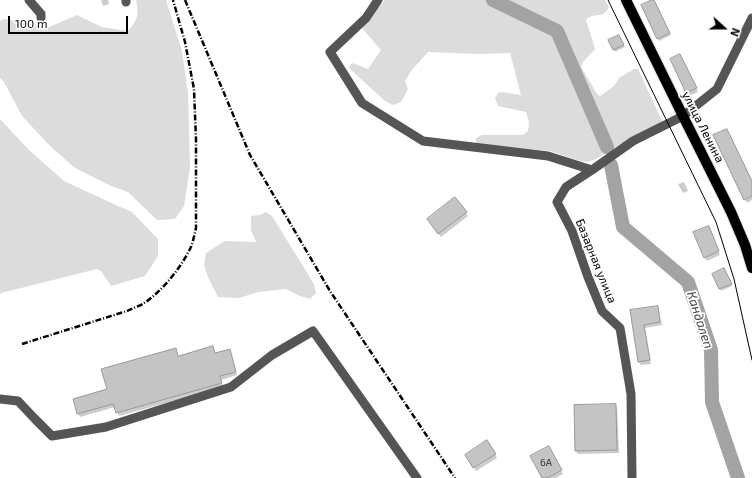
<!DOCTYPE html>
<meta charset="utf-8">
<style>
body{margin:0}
#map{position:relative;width:752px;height:478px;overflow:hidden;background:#fff;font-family:"Exo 2",sans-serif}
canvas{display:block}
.north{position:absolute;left:704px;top:8px;width:40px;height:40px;-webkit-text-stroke:3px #fff;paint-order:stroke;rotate:111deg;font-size:11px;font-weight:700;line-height:16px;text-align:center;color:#000}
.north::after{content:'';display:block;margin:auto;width:14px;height:18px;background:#000;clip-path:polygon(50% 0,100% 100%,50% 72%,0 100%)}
.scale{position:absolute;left:8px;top:16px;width:120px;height:18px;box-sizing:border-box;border:2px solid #000;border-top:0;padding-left:5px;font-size:12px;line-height:14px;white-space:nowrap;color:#000;-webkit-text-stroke:3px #fff;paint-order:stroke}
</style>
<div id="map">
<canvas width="752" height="478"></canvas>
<div class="north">N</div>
<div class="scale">100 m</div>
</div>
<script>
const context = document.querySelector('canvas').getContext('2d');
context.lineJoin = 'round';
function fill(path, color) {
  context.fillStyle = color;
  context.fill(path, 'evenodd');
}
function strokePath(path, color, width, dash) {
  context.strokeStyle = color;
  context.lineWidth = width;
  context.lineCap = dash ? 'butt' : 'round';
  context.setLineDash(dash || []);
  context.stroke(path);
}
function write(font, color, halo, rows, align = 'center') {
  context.font = font + ' "Exo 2",sans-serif';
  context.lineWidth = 3.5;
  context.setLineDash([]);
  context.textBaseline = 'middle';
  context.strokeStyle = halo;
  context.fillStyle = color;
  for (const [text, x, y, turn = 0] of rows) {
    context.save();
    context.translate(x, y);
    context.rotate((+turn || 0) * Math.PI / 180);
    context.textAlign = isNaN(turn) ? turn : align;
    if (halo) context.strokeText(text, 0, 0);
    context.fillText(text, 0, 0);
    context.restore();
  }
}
fill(new Path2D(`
 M136,0h30l16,51 6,42 2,75 -6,38 -9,13 -18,1 -29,-28 -17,-6 -36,-18 -24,-21 -29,-31 -18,-34 -4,-4v-57l4,-2 31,5 12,4 30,-13 25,12 26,4c10,-11 11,-17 8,-31z
 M385,0h220l4,7c-5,10 -9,7 -17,9 -2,0 -5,3 -6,4l9,29 -12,13 -2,4 2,4 14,24 3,2 14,-10 5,-8 15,-9h4l24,52 -2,3 -21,9 -43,26 -8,3 -8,-1 -30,-10 -68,-6 -6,-3v-4l6,-3h41l5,-4 1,-9 -3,-10 -28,-6 -3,-8 3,-5 3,-1 20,3 -11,-42 -32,1 -50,-2 -17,19 -6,10 3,8 -7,13 -8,3 -8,-4 -36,-33 1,-3 3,-2 15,6 13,-19 -20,-23z
 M0,119l28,30 36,32 54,25 14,6 26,27v17l-13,20 -34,10 -10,-15 -4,-2 -96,24 -1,2z
 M266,212l6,4 42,68 2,9 -6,6 -10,-3 -14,-7 -28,3 -19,6 -21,-1 -10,-20 -4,-12 2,-12 19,-12 31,1 -5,-12v-14l9,-1z`), '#dcdcdc');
fill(new Path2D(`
 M101,0h7l1,4 -6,2z
 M654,0l17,35 -12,6 -17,-35z
 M619,36l6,11 -10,5 -6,-11z
 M682,59l16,33 -9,4 -2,-4z
 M684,182l4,9 -5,2 -5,-9z
 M752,183v17l-5,3 -2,-4z
 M455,199l13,17 -27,21 -13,-17z
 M710,231l10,24 -13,6 -2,-4z
 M724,269l8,17 -11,5 -8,-17z
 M657,307l2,4 3,14 -17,3 6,36 -10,1 -2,-3 -8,-51z
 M175,349l3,7 53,-2 6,21 -16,5 2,7 -104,29 -4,-9 -35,10 -2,-3 30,-24z
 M615,405l2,3 2,45 -41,1 -2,-3z
 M487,442l10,16 -21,13 -10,-16z
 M549,448l14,26 -7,4h-13z`), '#0003');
strokePath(new Path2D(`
 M493,0l64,31 50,116
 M611,165l12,62 65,55 23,68 1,52 26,76`), '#a3a3a3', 14);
const building = new Path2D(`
 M652,0h2l16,33 -13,6 -16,-34z
 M619,35l5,10 -11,5 -5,-10z
 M680,54l17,34 -11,5 -16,-34z
 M727,129l25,52v15l-8,4 -31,-65z
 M455,197l12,15 -29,22 -11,-15z
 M709,226l10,25 -15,7 -11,-26z
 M724,268l8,16 -13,5 -7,-15z
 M658,306l2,16 -16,3 6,35 -12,2 -8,-52z
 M213,346l2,7 15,-4 6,23 -16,4 2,7 -106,30 -3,-9 -36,10 -4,-15 34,-10 -6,-20 75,-21 2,8z
 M616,404l1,46 -42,1 -1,-46z
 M487,440l9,14 -23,14 -8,-13z
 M549,446l13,24 -15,8h-5l-12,-22z`);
fill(building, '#c4c4c4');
strokePath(building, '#999', 1);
const major = new Path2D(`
 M626,0l57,116 48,96 14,33 7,23`);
strokePath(major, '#dbdbdb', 12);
strokePath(new Path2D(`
 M29,0l12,14v4
 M126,0v2
 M378,0l-12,18 -36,34 32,51 61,38 125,15 44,14
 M0,399l18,2 17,18 17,17 54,-9 125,-40 41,-32 41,-24 104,147
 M632,478l-1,-84 -11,-66 -18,-17 -14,-34 -16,-46 -15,-29 9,-15 26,-17 41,-29 50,-25 34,-27 35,-71`), '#555', 9);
strokePath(major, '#000', 10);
strokePath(new Path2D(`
 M608,0l108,222 18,57 18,81`), '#000', 1);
strokePath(new Path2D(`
 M185,0l65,155 80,136 125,187
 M22,344l105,-33c4,-2 9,-4 14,-6 19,-11 39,-36 49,-56 3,-6 4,-13 6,-21v-88l-2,-51 -9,-47 -12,-42`), '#000', 2.5, [6, 2, 1, 2]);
write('10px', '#313131', null, [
 ["6А",546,463]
]);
write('12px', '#000', '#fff', [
 ["улица Ленина",703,127,63],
 ["Базарная улица",596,261,68]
]);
write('italic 13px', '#444', '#fff', [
 ["Кандалеп",700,320,72]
]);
</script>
